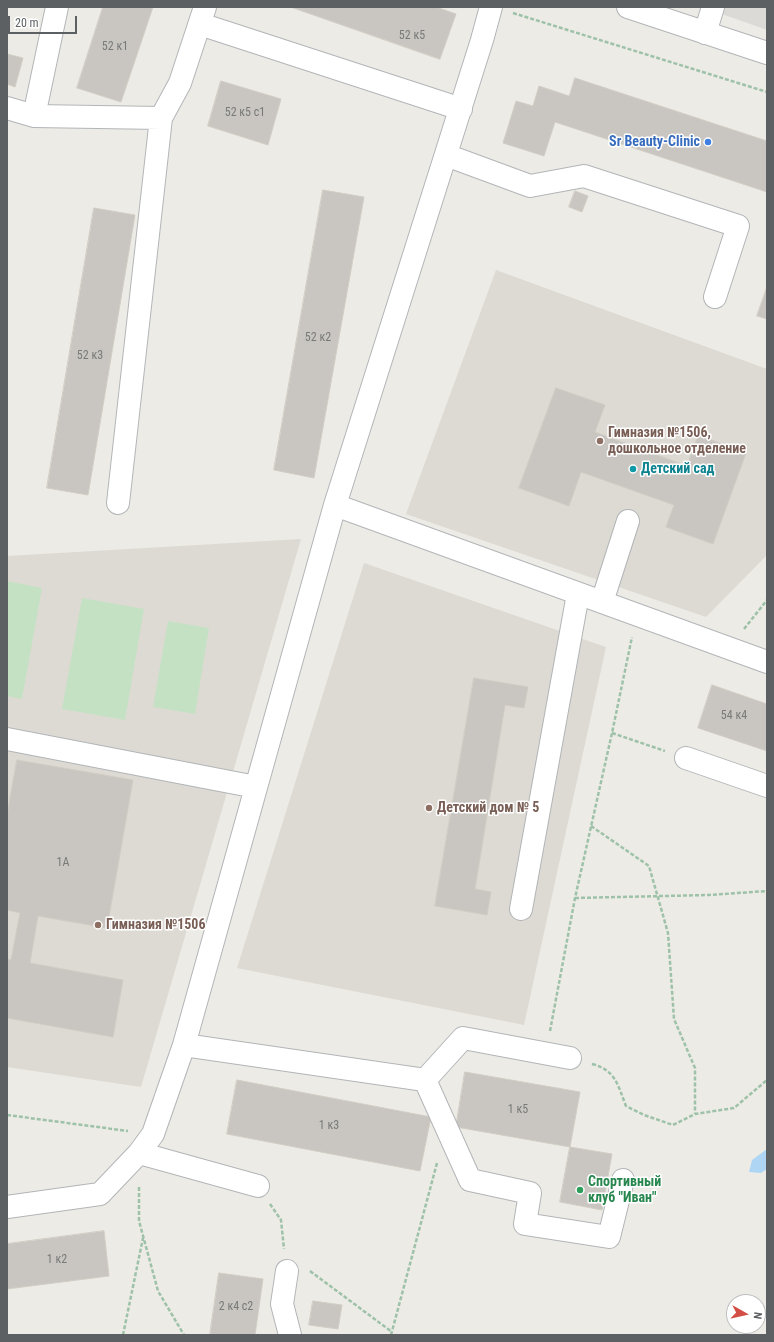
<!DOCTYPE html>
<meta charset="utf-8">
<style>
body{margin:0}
#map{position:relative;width:774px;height:1342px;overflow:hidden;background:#edebe5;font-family:"Roboto Condensed",sans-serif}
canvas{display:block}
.frame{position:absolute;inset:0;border:8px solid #5d6063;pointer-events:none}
.north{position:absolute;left:726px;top:1294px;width:40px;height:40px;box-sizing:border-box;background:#fff;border:1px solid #bebfc1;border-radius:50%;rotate:98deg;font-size:11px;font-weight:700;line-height:16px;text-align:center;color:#5d6063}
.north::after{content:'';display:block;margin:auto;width:14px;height:18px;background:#d34f45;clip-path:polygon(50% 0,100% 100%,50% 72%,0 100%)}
.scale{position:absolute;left:8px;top:16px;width:69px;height:18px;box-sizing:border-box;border:2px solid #5d6063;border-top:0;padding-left:5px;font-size:12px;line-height:14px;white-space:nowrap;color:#5d6063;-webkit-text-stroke:3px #fff;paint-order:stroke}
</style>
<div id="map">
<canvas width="774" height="1342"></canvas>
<div class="frame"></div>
<div class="north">N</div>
<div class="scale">20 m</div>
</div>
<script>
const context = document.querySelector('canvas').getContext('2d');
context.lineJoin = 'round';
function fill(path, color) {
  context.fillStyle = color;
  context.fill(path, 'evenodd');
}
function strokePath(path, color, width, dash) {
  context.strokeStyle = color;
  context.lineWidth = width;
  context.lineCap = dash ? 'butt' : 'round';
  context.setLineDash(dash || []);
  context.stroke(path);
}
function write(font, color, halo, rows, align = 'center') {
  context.font = font + ' "Roboto Condensed",sans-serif';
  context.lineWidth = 3;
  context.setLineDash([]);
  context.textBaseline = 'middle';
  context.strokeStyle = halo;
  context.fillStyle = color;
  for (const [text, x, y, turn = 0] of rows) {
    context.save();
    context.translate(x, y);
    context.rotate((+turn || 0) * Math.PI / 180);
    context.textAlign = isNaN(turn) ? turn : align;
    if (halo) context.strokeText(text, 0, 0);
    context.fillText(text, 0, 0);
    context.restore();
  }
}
fill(new Path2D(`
 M702,7h65v23z`), '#dcdad7');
fill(new Path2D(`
 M496,270l271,99v186l-61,62 -300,-103z
 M301,539l-160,548 -134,-20v-511z
 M364,563l242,84 -82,378 -287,-57z`), '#dddad3');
fill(new Path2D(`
 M7,581l35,7 -20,111 -15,-3z
 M82,598l62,11 -19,111 -63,-11z
 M168,621l41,7 -14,86 -42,-7z`), '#c5e1c4');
fill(new Path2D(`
 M767,1149v20l-6,4 -12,-1 3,-12z`), '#aed6f4');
const building = new Path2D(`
 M103,7h50l-32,95 -44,-14z
 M291,7h145l20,7 -16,45z
 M7,54l16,4 -8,29 -8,-3z
 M575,78l192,63v51l-212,-70 -11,34 -41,-13 13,-42 17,5 6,-20 30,10z
 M221,81l60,18 -13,46 -60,-19z
 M323,190l41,7 -50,281 -40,-8z
 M575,191l13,5 -6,16 -13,-5z
 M94,208l41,7 -47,280 -41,-7z
 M767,287v32l-10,-3z
 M556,388l49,17 -10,27 92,34 11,-31 48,18 -33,91 -47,-17 8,-22 -93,-33 -12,34 -50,-18z
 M474,678l54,9 -4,21 -19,-3 -30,184 16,3 -4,23 -52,-9z
 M712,685l55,19v47l-69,-23z
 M17,760l116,20 -26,148 -69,-12 -8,47 93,17 -10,57 -106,-19v-59l4,1 9,-47 -13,-3v-95z
 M465,1072l115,20 -10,55 -114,-20z
 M237,1080l194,37 -11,54 -193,-37z
 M570,1147l42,7 -10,56 -42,-8z
 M104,1231l5,45 -102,13v-45z
 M219,1273l44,6 -8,56h-45z
 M313,1301l29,4 -4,24 -29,-4z`);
fill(building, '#c9c6c1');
strokePath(building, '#d1cdc4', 1);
const minor = new Path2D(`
 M628,7l139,46
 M200,24l261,85
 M705,33l8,-26
 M7,108l27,8 127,2
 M34,116l23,-109
 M446,155l84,31 54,-10 154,50 -23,71
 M118,503l43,-385 19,-35 25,-76
 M335,505l432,157
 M602,602l26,-81
 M7,739l249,48
 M686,758l81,28
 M521,909l57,-315
 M184,1045l241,35 38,-42 107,20
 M425,1080l45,100 60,13 -5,31 84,13 14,-57
 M139,1153l14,-19 31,-89 151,-540 147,-465 9,-33
 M7,1207l93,-13 39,-41 119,33
 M287,1271l-5,33 8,31`);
strokePath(minor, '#b2b5b8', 24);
strokePath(new Path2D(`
 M513,13l254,79
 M744,629l23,-29
 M612,733l53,18
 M591,826l58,40 19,67 6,86 21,49v46
 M575,898l134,-3 58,-4
 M550,1031l25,-133 37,-165 20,-96
 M592,1064c24,6 26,22 34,42l18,9 29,10 22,-11 39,-6 33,-28
 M7,1115l121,16
 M139,1187v34l19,70 26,44
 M270,1204l11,16 3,29
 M310,1271l82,61
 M123,1335l20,-97
 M391,1335l46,-172`), '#9ec2a9', 2.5, [4, 2]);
strokePath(minor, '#fff', 22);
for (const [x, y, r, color] of [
 [708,142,4,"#3f7fe0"],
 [600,441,4,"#8d6e63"],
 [633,469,4,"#0f9aa8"],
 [429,808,4,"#8d6e63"],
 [98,925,4,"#8d6e63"],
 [580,1190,4,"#2e9e5b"]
]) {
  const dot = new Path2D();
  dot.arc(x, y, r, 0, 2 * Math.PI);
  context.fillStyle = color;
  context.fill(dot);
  strokePath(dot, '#fff', 1.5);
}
write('12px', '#787a7a', null, [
 ["52 к5",412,36],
 ["52 к1",115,47],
 ["52 к5 с1",245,113],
 ["52 к2",318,338],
 ["52 к3",90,356],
 ["54 к4",734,716],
 ["1А",63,863],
 ["1 к5",518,1110],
 ["1 к3",329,1126],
 ["1 к2",57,1260],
 ["2 к4 с2",236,1307]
]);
write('bold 14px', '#366cbe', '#fff', [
 ["Sr Beauty-Clinic",700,142]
], 'right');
write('bold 14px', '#785e54', '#fff', [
 ["Гимназия №1506,",608,433],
 ["дошкольное отделение",608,449],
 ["Детский дом № 5",437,808],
 ["Гимназия №1506",106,925]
], 'left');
write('bold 14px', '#0d838f', '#fff', [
 ["Детский сад",641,469]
], 'left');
write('bold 14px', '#27864d', '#fff', [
 ["Спортивный",588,1182],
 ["клуб \"Иван\"",588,1198]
], 'left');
</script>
